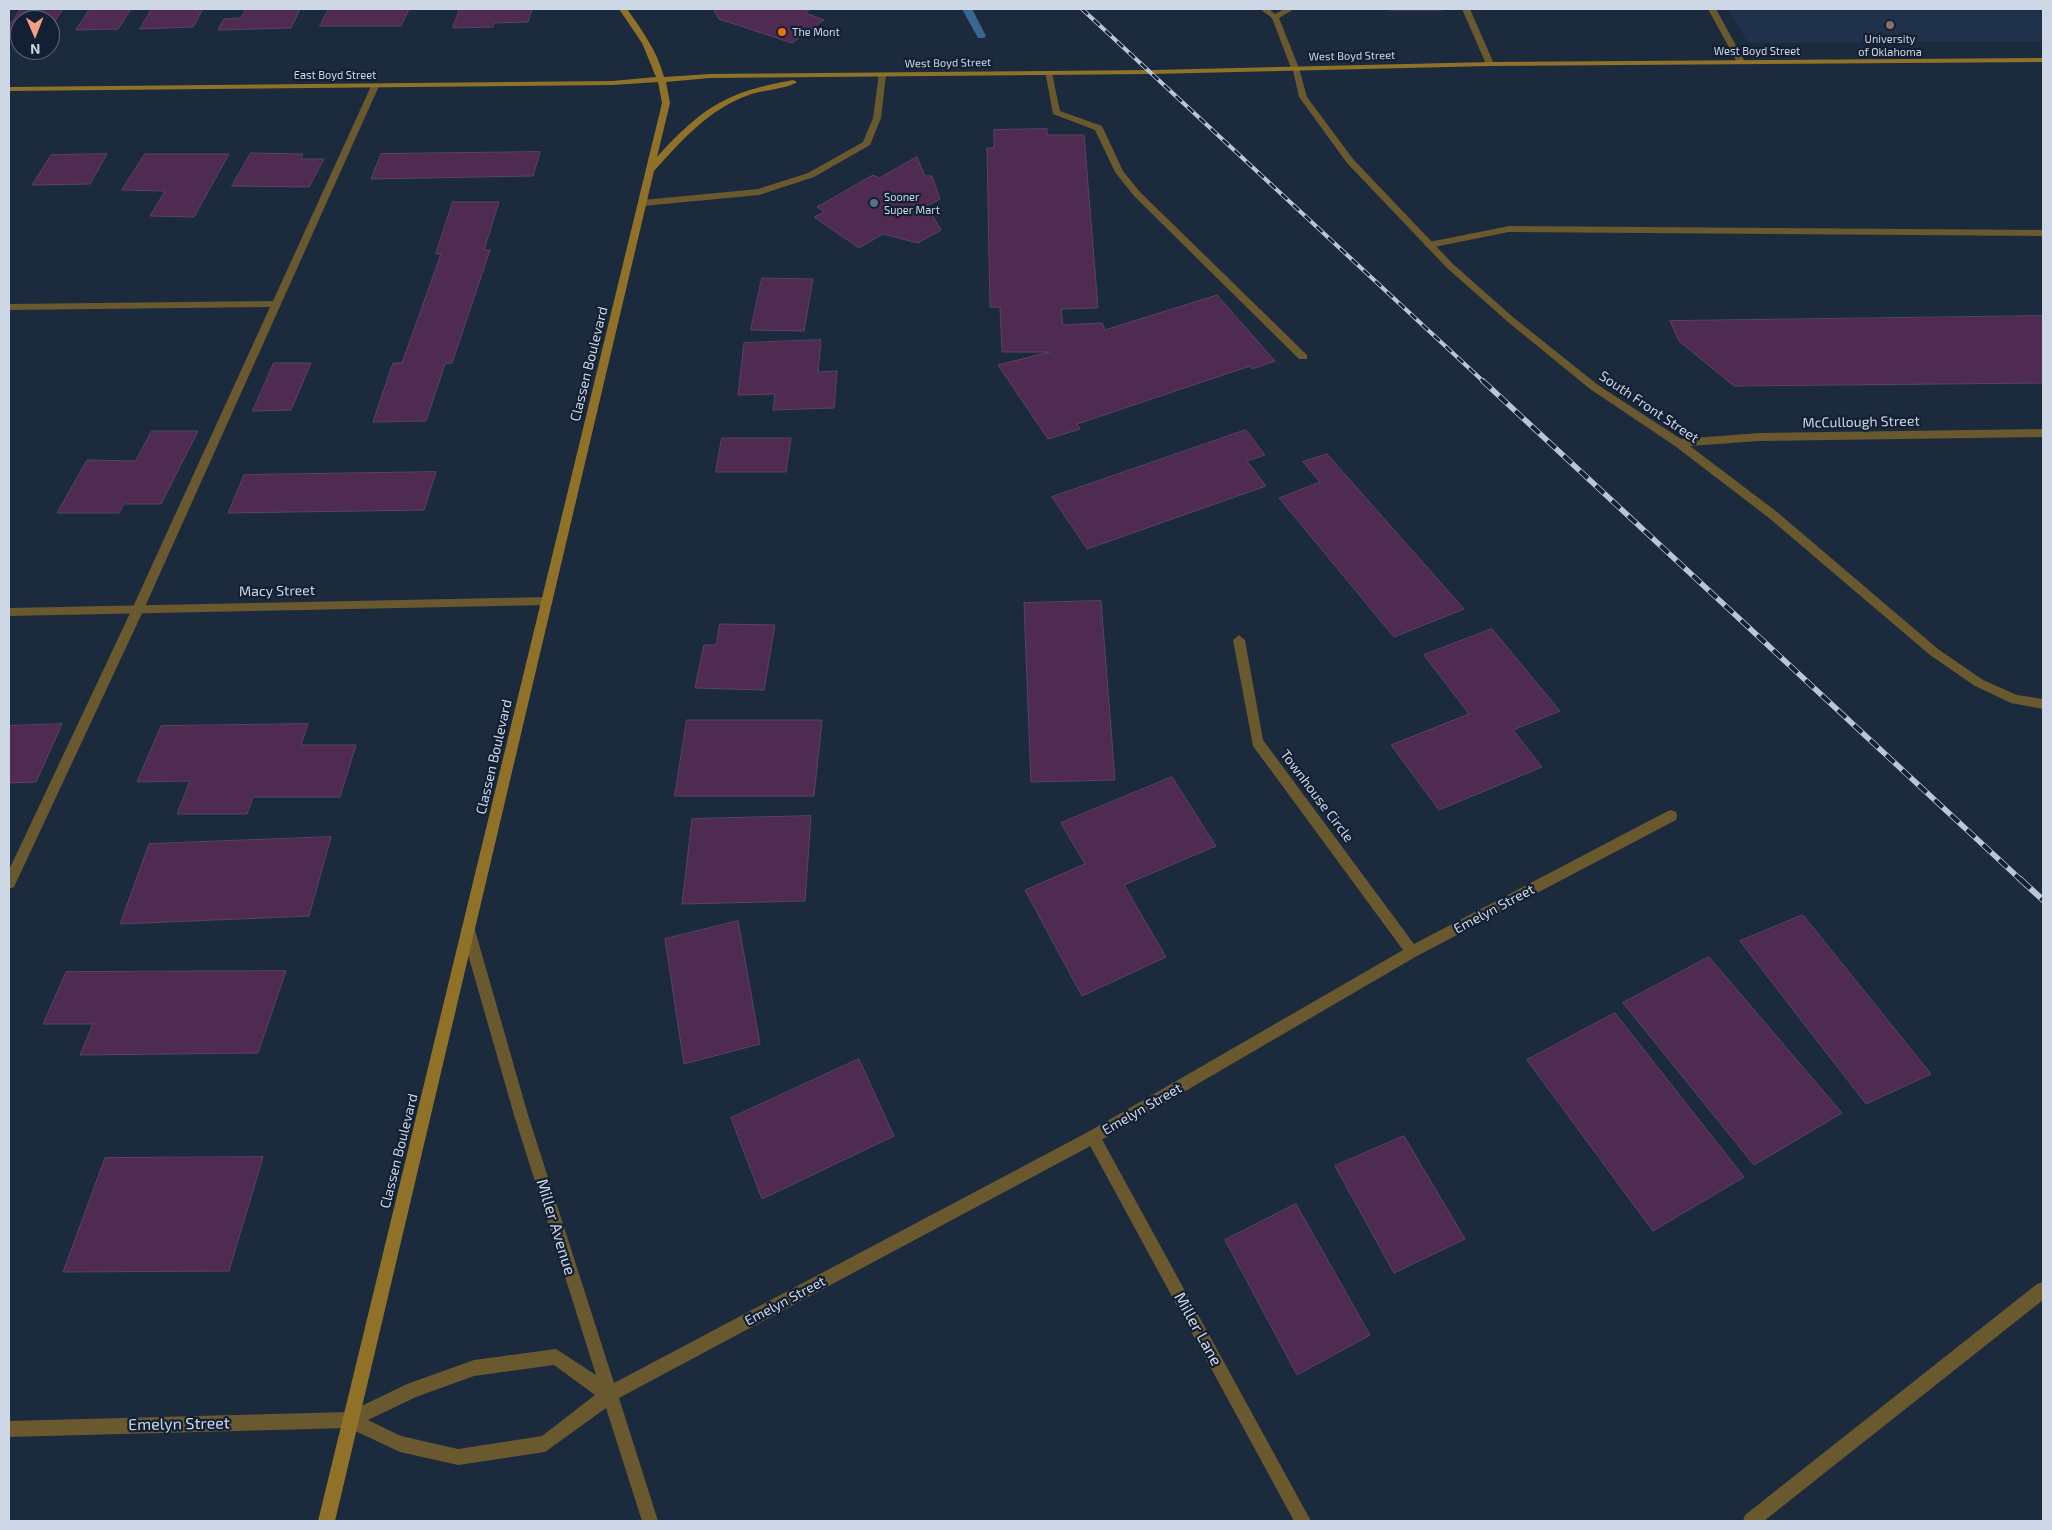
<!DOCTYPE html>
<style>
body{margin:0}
#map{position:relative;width:2052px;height:1530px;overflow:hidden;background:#1c2a3e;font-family:"Exo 2",sans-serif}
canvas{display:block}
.frame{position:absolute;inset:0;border:10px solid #ced7e5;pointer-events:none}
.north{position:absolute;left:10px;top:10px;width:50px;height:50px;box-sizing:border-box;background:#132034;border:1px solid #5e697b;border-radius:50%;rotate:179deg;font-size:14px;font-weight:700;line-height:20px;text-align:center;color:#ced7e5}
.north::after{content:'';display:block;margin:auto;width:18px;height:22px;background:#f39f85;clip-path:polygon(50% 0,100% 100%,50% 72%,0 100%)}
</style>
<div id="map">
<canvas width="2052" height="1530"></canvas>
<div class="frame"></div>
<div class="north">N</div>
</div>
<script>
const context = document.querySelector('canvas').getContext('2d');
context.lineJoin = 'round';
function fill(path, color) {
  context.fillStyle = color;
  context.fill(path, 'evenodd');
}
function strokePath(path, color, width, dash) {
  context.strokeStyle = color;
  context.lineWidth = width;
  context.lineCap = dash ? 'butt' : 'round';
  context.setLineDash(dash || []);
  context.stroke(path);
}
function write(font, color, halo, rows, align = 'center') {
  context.font = font + ' "Exo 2",sans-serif';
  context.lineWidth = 4.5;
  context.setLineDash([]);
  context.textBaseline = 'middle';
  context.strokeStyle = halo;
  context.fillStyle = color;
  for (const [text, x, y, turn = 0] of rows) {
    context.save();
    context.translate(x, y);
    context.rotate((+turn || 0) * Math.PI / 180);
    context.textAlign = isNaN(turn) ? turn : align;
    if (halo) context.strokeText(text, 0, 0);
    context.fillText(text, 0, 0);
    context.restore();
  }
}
fill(new Path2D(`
 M1728,9h315v32l-295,2z`), '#20314c');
fill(new Path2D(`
 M962,9h10l14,27 -2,2h-6z`), '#3a6790');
const building = new Path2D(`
 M21,9h42l-13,19v-8h-30v10l-11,1v-5z
 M90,9h41l-13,20 -42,1z
 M152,9h51l-10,18 -53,2z
 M246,9h54l-9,19 -73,2 6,-11 17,-1z
 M329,9h80l-8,17h-81z
 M460,9h72l-4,13 -34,1 -1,4 -40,1z
 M714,9h96l-5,4 19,7 -32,23 -73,-24z
 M1389,9h52l1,1h-52z
 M1047,129v6h37l14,173 -37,1 2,16 39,-2 3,7 112,-35 58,66 -23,8 -2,-3 -173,58 3,5 -32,10 -50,-74 52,-13h-48l-2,-45h-10l-3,-159h7v-18z
 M540,152l-7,24 -162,3 10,-25z
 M251,153l52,1 -2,5h23l-15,28 -77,-1z
 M107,154l-17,30 -58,1 19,-30z
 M145,154h84l-35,63 -44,-1 15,-25 -43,-1z
 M917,157l8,19h7l8,23 -13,7 14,24 -23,13 -35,-9 -24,14 -45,-31 10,-5 -7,-5 56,-32 6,3z
 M453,202h46l-15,48h6l-38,113 -7,1 -19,57 -53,1 20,-59h9l39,-109h-5z
 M762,278l51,1 -9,52 -53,-1z
 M2043,316v67l-309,3 -55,-45 -9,-20z
 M821,340l-3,32 19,-1 -3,37 -61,2 2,-16 -37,1 6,-52z
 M274,363h37l-20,47 -38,1z
 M1246,430l19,25 -18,6 19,25 -179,63 -35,-52z
 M152,431h46l-37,73h-37l-5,9h-62l30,-53 48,1z
 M722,438h69l-5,34h-70z
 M1327,454l137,155 -70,28 -115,-139 41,-16 -17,-20z
 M436,472l-12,38 -196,3 16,-38z
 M1101,601l14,179 -84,2 -7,-179z
 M720,624l55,1 -11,65 -69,-2 9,-43h12z
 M1492,629l68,82 -47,19 29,37 -103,43 -48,-65 78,-31 -45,-59z
 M687,720h135l-8,76h-139z
 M62,724l-26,58 -27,1v-57z
 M308,724l-7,21h55l-16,52h-87l-6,17h-70l13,-33 -53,1 24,-56z
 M1172,777l44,69 -92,39 42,72 -84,39 -57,-106 60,-26 -24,-41z
 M811,816l-6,85 -123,3 10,-85z
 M331,837l-22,79 -189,8 29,-80z
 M1803,915l128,159 -65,30 -126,-163z
 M738,921l22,123 -76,20 -19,-125z
 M1709,957l133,156 -88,52 -131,-162z
 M286,971l-28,82 -178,2 13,-31h-50l23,-52z
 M1615,1013l129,164 -91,54 -126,-171z
 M859,1059l35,77 -132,63 -31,-81z
 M1404,1136l61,103 -71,34 -59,-107z
 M263,1157l-34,114 -166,1 42,-114z
 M1296,1204l74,131 -73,40 -72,-135z`);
fill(building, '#4f2a53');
strokePath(building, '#59465b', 1);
fill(new Path2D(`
 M1260,9h9l6,5 10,-5h9l-15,9 20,50 -1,2 -7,-2 -19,-50z
 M1462,9h8l24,55 -1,2 -7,-2z
 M1045,71l7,2 8,38 42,15 21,45 17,21 167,163v4h-8l-165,-163 -19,-24 -20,-42 -42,-16z
 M879,73l7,2 -5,43 -11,27 -56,32 -55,18 -116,11 -5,-3 5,-3 115,-11 50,-16 55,-31 10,-24z
 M372,84l7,2 -235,523 -130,278 -5,2v-19l123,-261 138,-302 -261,3v-6l264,-3z
 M1509,226l534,4v6l-534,-4 -80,16 -5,-3 5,-3z
 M1093,1130l5,2 213,389h-17l-206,-379 -2,-5 2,-5z
 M2043,1282v18l-279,221h-21l2,-6 292,-231z`), '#6a582e');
fill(new Path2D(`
 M1708,9h8l29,53 -1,2 -7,-2z
 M1292,66l7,2 8,29 46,62 100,105 61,54 84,67 83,54 78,-6 284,-4v8l-284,4 -69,5 87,66 161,137 45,31 34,15 26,4v10l-32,-6 -36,-17 -45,-31 -161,-137 -94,-72 -85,-57 -82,-67 -61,-54 -100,-105 -48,-66z
 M547,597l6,4 -6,4 -538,11v-8z
 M1239,635l6,5 18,100 151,204 252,-132 5,-2 5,2 1,4 -1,4 -259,136 -319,186 -479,256 39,123h-16l-36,-113 -61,44 -87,13 -58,-13 -51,-24 -340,9v-16l340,-9 58,-28 67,-24 82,-11 40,26 -82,-260 -53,-185 2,-4 5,-2 5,2 2,4 53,185 86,268 474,-251 315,-182 -150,-204 -20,-106zM554,1365l41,30 -53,41 -84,13 -57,-13 -33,-16 48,-23 58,-21z`), '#6a582e');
fill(new Path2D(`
 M619,9h8c15,21 30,42 37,68l46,-3 443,-4 337,-8 553,-4v4l-553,4 -337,8 -443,4 -44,4 4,21 -13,54c46,-50 69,-65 136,-77l4,2c-9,7 -35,8 -48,13 -40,14 -67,45 -95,76l-319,1350h-17l344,-1418 -4,-21 -46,3 -603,6v-4l603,-6 44,-4 -14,-34z`), '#8f7128');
const railFar2 = new Path2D(`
 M1082,9l402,373`);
const railFar1 = new Path2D(`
 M1483,381l538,499`);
const rail = new Path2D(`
 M2020,879l23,21`);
strokePath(railFar2, '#bcc5d4', 4);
strokePath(railFar1, '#bcc5d4', 5.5);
strokePath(rail, '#bcc5d4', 6);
strokePath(railFar2, '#132034', 2.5, [8]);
strokePath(railFar1, '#132034', 4, [11]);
strokePath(rail, '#132034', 4.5, [14]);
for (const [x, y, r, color] of [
 [1890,25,5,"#8d6e63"],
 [782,32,5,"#e8710a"],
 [874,203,5,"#5c6f8a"]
]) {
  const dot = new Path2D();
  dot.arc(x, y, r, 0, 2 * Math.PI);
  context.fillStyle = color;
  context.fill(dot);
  strokePath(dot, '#132034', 2);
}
write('11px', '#ced7e5', '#132034', [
 ["The Mont",792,32],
 ["University",1890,39,"center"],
 ["of Oklahoma",1890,52,"center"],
 ["Sooner",884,197],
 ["Super Mart",884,210]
], 'left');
write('11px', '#ced7e5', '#132034', [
 ["West Boyd Street",1757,51],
 ["West Boyd Street",1352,56,-1],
 ["West Boyd Street",948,63,-1],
 ["East Boyd Street",335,75]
]);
write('14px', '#ced7e5', '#132034', [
 ["Classen Boulevard",589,364,-76],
 ["South Front Street",1649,407,34],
 ["McCullough Street",1861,422,-1],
 ["Macy Street",277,591,-1],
 ["Classen Boulevard",494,757,-77],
 ["Townhouse Circle",1317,796,53],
 ["Emelyn Street",1494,909,-28],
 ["Emelyn Street",1142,1109,-30],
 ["Classen Boulevard",399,1151,-76],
 ["Emelyn Street",785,1301,-28]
]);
write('16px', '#ced7e5', '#132034', [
 ["Miller Avenue",556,1227,73],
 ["Miller Lane",1198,1329,61],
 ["Emelyn Street",179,1424,-1]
]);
</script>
